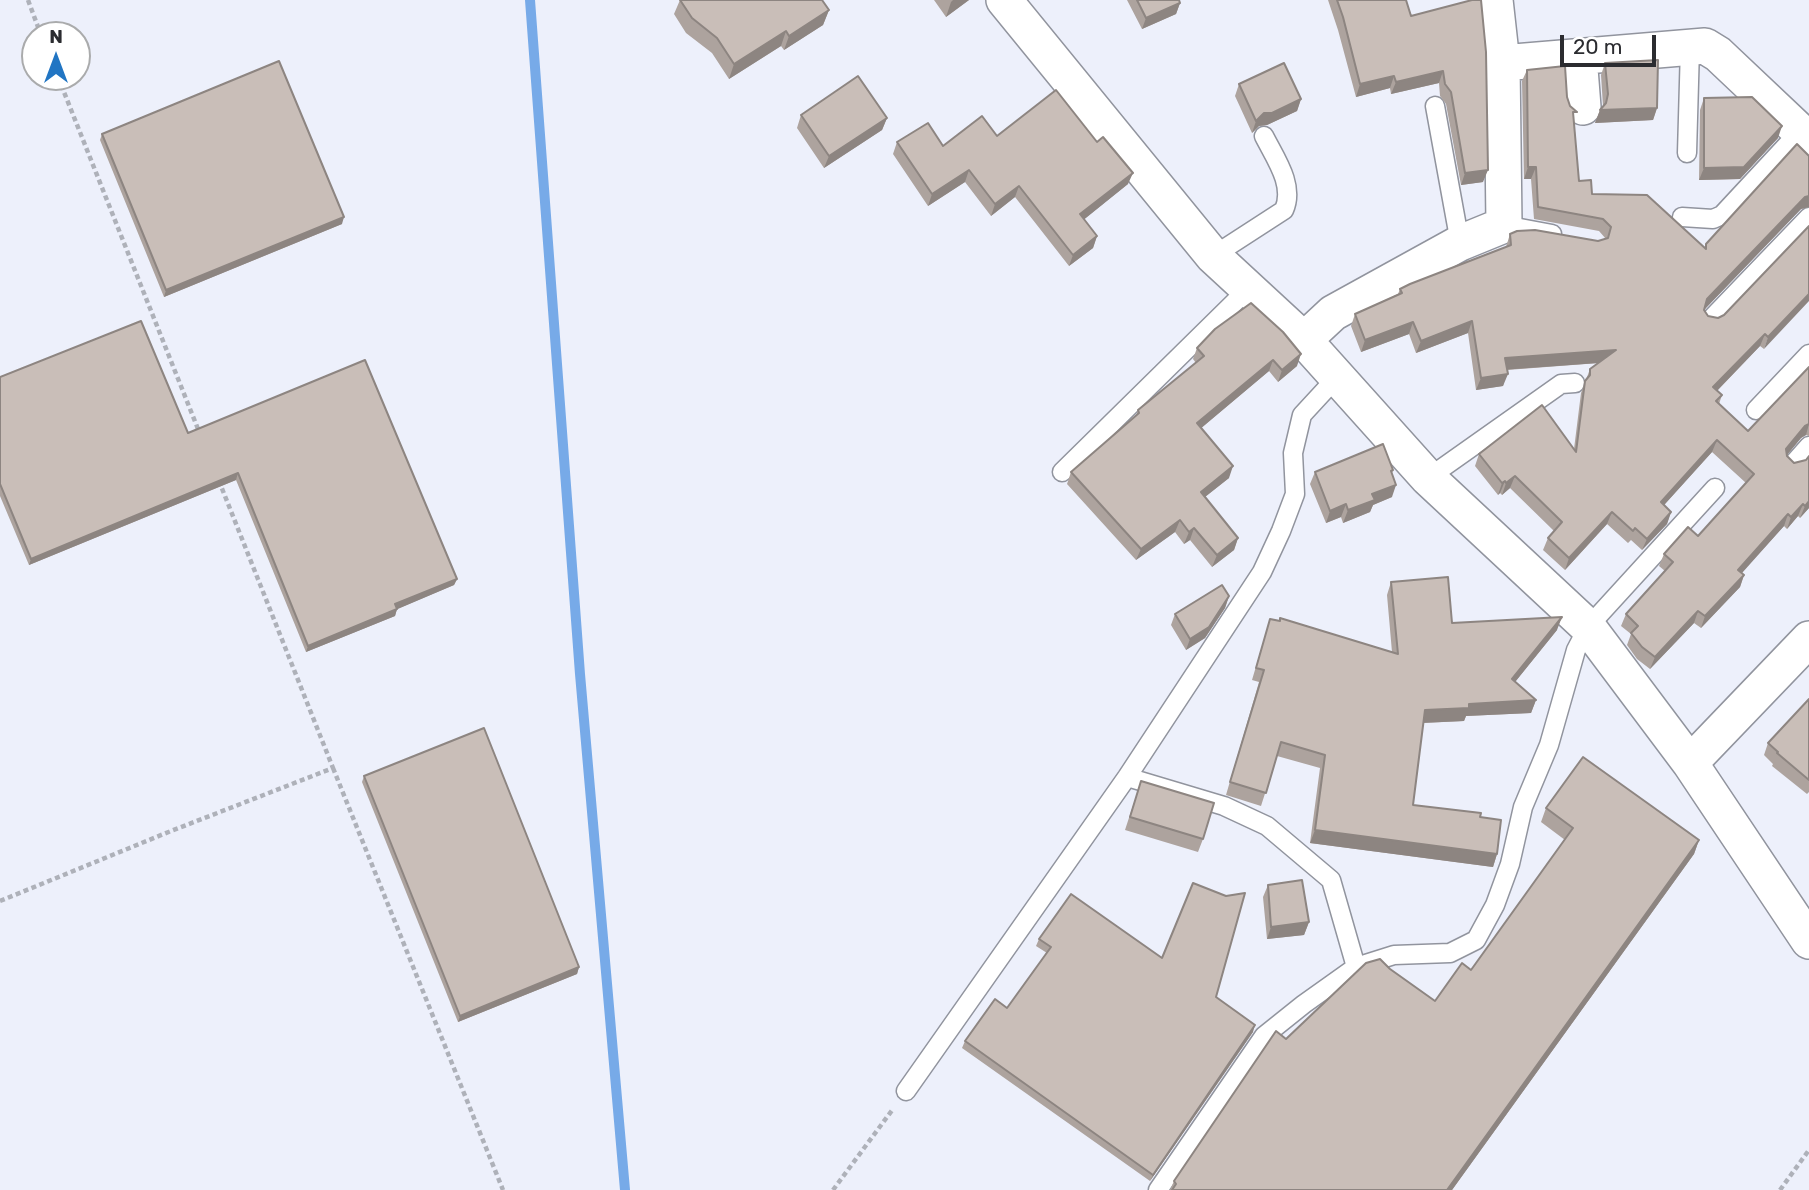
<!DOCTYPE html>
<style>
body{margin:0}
#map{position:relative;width:1809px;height:1190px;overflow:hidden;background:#edf0fb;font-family:Rubik,sans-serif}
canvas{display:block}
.north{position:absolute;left:21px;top:21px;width:70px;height:70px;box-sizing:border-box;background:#fff;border:2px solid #aaabac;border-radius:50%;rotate:0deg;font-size:19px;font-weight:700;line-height:28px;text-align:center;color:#2b2c30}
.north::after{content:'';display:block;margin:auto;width:24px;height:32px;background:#2175c3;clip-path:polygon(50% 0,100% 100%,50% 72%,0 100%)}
.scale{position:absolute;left:1560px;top:35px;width:96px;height:32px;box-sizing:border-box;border:4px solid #2b2c30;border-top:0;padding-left:9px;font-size:21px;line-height:24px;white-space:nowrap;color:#2b2c30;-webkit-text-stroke:5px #fff;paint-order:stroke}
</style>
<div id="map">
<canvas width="1809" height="1190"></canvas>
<div class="north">N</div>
<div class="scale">20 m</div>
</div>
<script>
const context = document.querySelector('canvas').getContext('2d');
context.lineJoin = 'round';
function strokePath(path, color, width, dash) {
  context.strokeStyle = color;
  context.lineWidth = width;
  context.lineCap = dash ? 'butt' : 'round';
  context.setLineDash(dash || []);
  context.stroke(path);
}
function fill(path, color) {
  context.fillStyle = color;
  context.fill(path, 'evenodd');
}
strokePath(new Path2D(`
 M530,0l50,674 45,516`), '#77aae8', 10);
const service = new Path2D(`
 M1435,106l25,137
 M1687,153l3,-106
 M1682,217l31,2 9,-4 78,-84
 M1504,225l48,9
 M1213,256l71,-46c11,-25 -9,-52 -20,-74
 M1711,319l98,-102
 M1756,410l53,-56
 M1793,464l16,-18
 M1062,472l187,-184
 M1428,478l133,-94 14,-1
 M1127,777l97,29 43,20 64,54 25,87
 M906,1091l221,-314 135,-205 19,-41 14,-37 -2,-41 9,-38 36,-39
 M1158,1190l106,-154 40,-32 52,-37 38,-12 56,-2 26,-13 19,-35 15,-41 13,-57 26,-62 27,-95 12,-23 127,-139`);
const minor = new Path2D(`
 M1004,0l209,256 91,84 124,138 160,149 102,136 119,178
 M1579,56l4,51
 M1502,63l203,-17 13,8 91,86
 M1304,340l29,-27 127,-70 44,-18 -2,-162 -7,-63
 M1690,763l119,-124`);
strokePath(service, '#91949e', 21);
strokePath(minor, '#91949e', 38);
strokePath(new Path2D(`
 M28,0l13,35
 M58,77l142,357
 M333,768l170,422
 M0,901l171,-70 162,-63 -114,-287
 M833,1190l60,-81
 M1780,1190l29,-40`), '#aeb1b9', 4.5, [5, 3.5]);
strokePath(service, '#fff', 18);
strokePath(minor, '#fff', 35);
fill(new Path2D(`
 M680,0h142l7,10 -6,15 -39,25 -3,-4 -52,33 -17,-26 -26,-20 -12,-19z
 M934,0h35l-23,17z
 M1127,0h52l1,3 -4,11 -34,15z
 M1328,0h78l5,16 61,-16 11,182 -22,3 -15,-81 -6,-8 -1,-13 -48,11 -1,-6 -34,9 -18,-67z
 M1605,63l52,45 -4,12 -58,3 5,-13 3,-4 -2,-31z
 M1527,70l40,27 7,23 5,61 13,13 112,54 2,-4 103,-88v51l-8,2 -97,101 4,6 10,2 6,-3 85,-89 -45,123 -4,-3 -43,45 5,4 -3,9 29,27 61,-64v69l-3,-1 -5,3 -14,17 22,53 -9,10 -2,-2 -11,13 -3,-3 -43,47 3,2 -4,12 -39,41 -7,-5 -44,46 -13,-10 -10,-14 4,-11 -10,-8 5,-12 39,-43 -6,-5 5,-12 34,-18 48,-53 -34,-31 -48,53 7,7 -4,12 -25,26 -11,-10 -3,3 -21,-19 -42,46 -22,-20 5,-12 6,-7 -44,-43 -8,7 -2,-2 -2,2 -23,-29 4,-12 95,-5 7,-56 9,-24 9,-6 -92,7 -4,16 -27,4 -8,-57 -52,20 -7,-19 -48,18 -10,-26 4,-12 43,-20 2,-5 106,-42 4,-13 88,7 8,-2 -7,-8 -65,-12 -3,-40h-7l-2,-98z
 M1239,84l62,15 -4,12 -30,14 -8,1 -7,7 -17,-37z
 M1704,98l74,40 -38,41 -41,1 1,-70z
 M801,115l86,3 -5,12 -58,38 -27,-40z
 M102,134l240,90 -178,73 -64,-157z
 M997,136l131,48 -44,35 13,17 -4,12 -24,18 -54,-69 -24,19 -26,-34 -37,24 -35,-52 4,-12 46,4z
 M1215,329l82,37 -19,16 -9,-11 -68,57 28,50 -24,19 33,41 -4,12 -22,17 -22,-27 -6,4 -9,-12 -39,28 -69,-76 4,-12 65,-56 2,-6 58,-47 -3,-4 4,-11z
 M0,377l188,56 269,146 -3,6 -57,24 -2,7 -89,36 -70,-172 -207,85 -29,-69z
 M1393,470l-1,3v24l-19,8 -3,7 -27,11 -2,-6 -15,6 -16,-39 5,-12z
 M1391,582l61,41 105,7 -42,52 21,18 -5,13 -65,3 -2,5 -41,2 -10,82 67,12 17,37 -4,13 -183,-24 10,-75 -43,-12 -16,50 -35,-11 33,-113 -7,-2 18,-61 122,33 -5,-57z
 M1229,596l-4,12 -20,30 -19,12 -15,-25 4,-11z
 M1809,699v93l-2,2 -35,-28 1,-2 -9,-9 4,-12z
 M364,776l215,191 -2,7 -119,48 -96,-240z
 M1141,781l62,58 -5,13 -73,-22z
 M1546,808l153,32 -5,14 -242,336h-282l4,-9 112,-142 104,-70 45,32 36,-31 94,-130 -24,-18z
 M1268,885l41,37 -5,13 -37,4 -4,-42z
 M1039,939l177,58 37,35 -103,149 -188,-133 3,-7 42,-33 40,-55 -11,-7z`), '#ada39e');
fill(new Path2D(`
 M953,0h16l-23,17 5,-15z
 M1180,3l-4,11 -34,15 4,-11z
 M829,10l-6,15 -39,25 5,-14z
 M786,31l-5,15 -52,33 5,-15z
 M1443,71l-4,12 -48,11 5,-12z
 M1394,76l-4,12 -34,9 4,-13z
 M1301,99l-4,12 -30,14 -8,1 -7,7 4,-12 8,-8z
 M1657,108l-4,12 -58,3 5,-13z
 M887,118l-5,12 -58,38 5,-12z
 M1782,126l-4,12 -38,41 -41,1 5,-12z
 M1528,167h8l-5,12h-7z
 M969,170l-4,12 -37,24 4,-12z
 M1488,170l-5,12 -22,3 4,-12z
 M1133,173l-5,11 -52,42 4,-12z
 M1019,186l-4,11 -24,19 4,-12z
 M1809,196v11l-8,2 -98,102 4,-12 98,-102z
 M344,217l-2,7 -178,73 2,-7z
 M1097,236l-4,12 -24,18 4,-11z
 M1809,294v7l-45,48 4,-12z
 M1472,321l-4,12 -52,20 5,-12z
 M1413,322l-4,12 -48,18 4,-12z
 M1765,334l-5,12 -51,53 4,-12z
 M1616,350l-4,12 -111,8 4,-12z
 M1301,354l-4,12 -19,16 4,-12z
 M1273,360l-4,11 -76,64 4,-12z
 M1508,374l-5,12 -27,4 5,-12z
 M1809,424l-3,11 -5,3 -19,23 4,-12 19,-23z
 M1717,440l-5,12 -56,62 5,-12z
 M1233,466l-4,12 -33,26 5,-12z
 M238,473l-2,7 -207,85 2,-6z
 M1515,476l-5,12 -8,7 4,-12z
 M1505,481l-5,12 -2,2 4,-12z
 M1396,485l-4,12 -19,8 -3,7 -27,11 5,-13 24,-16z
 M1809,501v7l-9,10 5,-12z
 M1346,504l-5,13 -15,6 4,-12z
 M1803,504l-5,12 -11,13 4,-12z
 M1612,512l-5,12 -42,46 4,-12z
 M1671,512l-4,12 -25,26 5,-11z
 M1788,514l-4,12 -50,56 4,-12z
 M1180,520l-5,12 -39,28 5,-11z
 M1194,528l-4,12 -6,4 5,-12z
 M1238,538l-4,12 -22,17 5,-12z
 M1744,575l-4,12 -39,41 4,-12z
 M457,579l-3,6 -61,26 2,-7z
 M1229,596l-4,12 -20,30 -19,12 4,-11z
 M397,609l-2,7 -89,36 2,-6z
 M1698,611l-4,12 -44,46 5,-12z
 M1562,617l-5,13 -50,62 5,-13z
 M1536,700l-5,13 -65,3 -2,5 -44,2 5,-13 44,-6z
 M1315,830l182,24 -4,13 -183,-24z
 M1699,840l-5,14 -242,336h-5z
 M1309,922l-5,13 -37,4 4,-12z
 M579,967l-2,7 -119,48 2,-6z
 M1255,1025l-2,7 -103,149 3,-6z`), '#8d8581');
const building = new Path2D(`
 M680,0h142l7,10 -40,26 -3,-5 -52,33 -17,-26 -25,-20z
 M1137,0h42l1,3 -34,15z
 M1337,0h69l5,16 61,-16h9l5,52 2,118 -23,3 -14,-81 -6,-8 -2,-13 -47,11 -2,-6 -34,8 -17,-67z
 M1658,60l-1,48 -57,2 6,-7 2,-9 -3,-31z
 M279,61l65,156 -178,73 -64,-156z
 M1284,63l17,36 -29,14h-8l-8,8 -17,-37z
 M1565,66l2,31 3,9 7,6h-4l6,69 12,-1 1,14 55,1 59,54v-5l91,-100 12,12v40l-4,1 -98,102 -3,11 4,6 10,2 6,-3 85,-89v68l-41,43 -3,-3 -52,53 9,8 -6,6 32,30 61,-64v57l-4,2 -19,23 1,7 7,7 12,-3 3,-4v45l-4,5 -2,-2 -12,13 -3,-3 -50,56 6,5 -39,41 -7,-5 -43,46 -13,-10 -11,-14 7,-7 -12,-12 47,-52 -9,-8 24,-27 10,9 56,-62 -37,-34 -56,62 10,10 -24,27 -12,-11 -2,3 -21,-19 -43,46 -21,-20 14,-16 -47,-46 -9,7 -1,-2 -3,2 -23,-29 63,-49 34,47 9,-71 5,-6v-6l26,-19 -111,8 3,16 -27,4 -9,-57 -51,20 -8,-19 -48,18 -10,-26 47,-21 -2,-4 10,-5 101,-39 -1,-11 7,-3 18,-1 63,11 10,-3 3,-11 -8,-8 -65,-12 -2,-40h-8l-1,-97z
 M858,76l29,42 -58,38 -28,-41z
 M1056,90l41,52 6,-5 30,36 -53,41 17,22 -24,19 -54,-69 -24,18 -26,-34 -37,24 -35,-52 31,-19 15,23 39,-30 15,20z
 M1752,97l30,29 -38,41 -40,1v-70z
 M1251,303l32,29 18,22 -19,16 -9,-10 -76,63 36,43 -32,26 37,46 -21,17 -23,-27 -5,4 -9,-12 -39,29 -70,-77 68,-59 -1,-3 66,-54 -7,-8 18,-19z
 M141,321l47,112 177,-73 92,219 -62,25 2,5 -89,37 -70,-173 -207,86 -31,-75v-107z
 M1383,444l10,26 -2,1 5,14 -24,9 3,6 -27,10 -2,-6 -16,7 -15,-39z
 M1448,577l4,46 110,-6 -50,62 24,21 -67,4v4l-44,2 -12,95 68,8 -1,4 21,3 -4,34 -182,-24 10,-75 -44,-13 -15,51 -36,-11 34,-112 -8,-2 14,-49 10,2v-3l118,36 -7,-72z
 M1222,585l7,11 -20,31 -19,12 -15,-25z
 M1809,699v81l-32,-27 1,-1 -10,-9z
 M484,728l95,239 -119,49 -96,-240z
 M1583,757l116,83 -252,350h-275l4,-6 -2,-3 102,-150 10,8 80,-76 14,-4 10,10 45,32 27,-38 9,7 102,-142 -27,-20z
 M1141,781l73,22 -11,36 -73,-22z
 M1302,880l7,42 -38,5 -3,-42z
 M1193,883l33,13 19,-3 -29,104 39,28 -102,150 -188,-134 30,-42 12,9 44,-61 -12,-8 32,-45 91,64z`);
fill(building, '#c9beb8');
strokePath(building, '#8d8581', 2);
</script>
